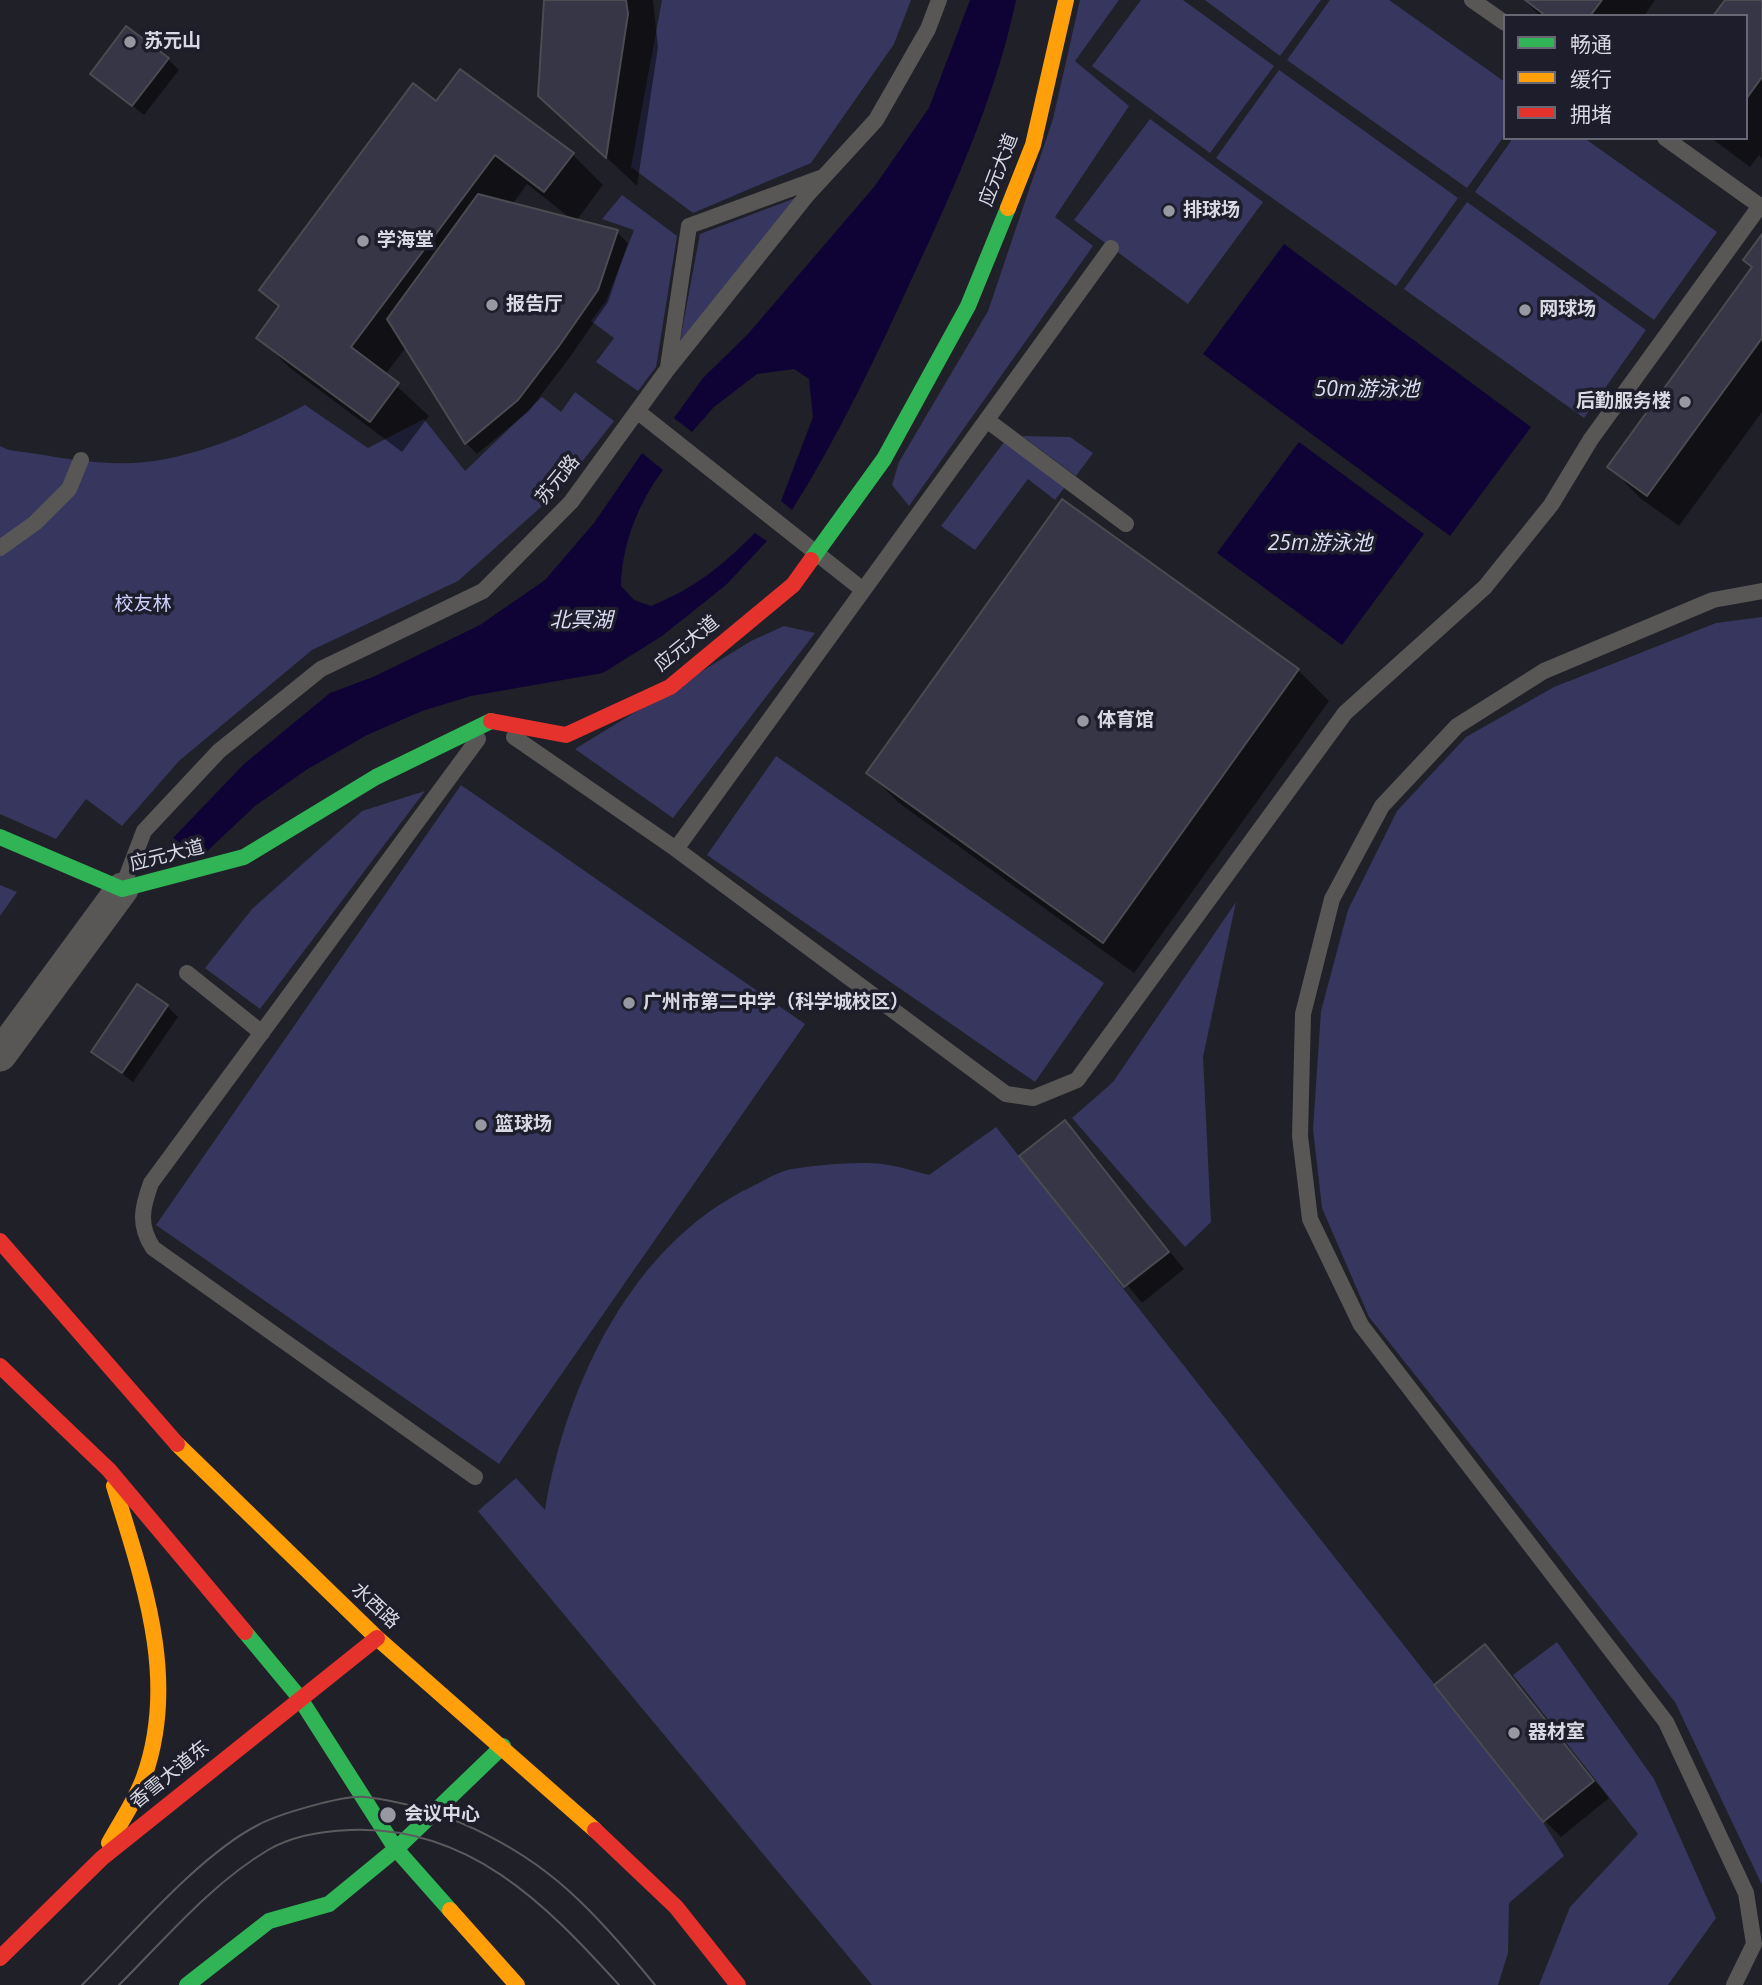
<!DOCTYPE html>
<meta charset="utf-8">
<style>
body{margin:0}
#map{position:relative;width:1762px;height:1985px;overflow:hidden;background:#202028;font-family:"Open Sans","Noto Sans SC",sans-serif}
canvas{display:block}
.legend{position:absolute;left:1503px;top:14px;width:245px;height:126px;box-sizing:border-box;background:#1d1d2b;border:2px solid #686875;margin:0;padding:9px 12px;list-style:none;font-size:21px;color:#d8d9e3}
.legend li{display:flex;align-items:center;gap:14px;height:35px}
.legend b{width:35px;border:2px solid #686875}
</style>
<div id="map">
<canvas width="1762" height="1985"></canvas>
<ul class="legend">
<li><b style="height:9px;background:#30b455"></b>畅通</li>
<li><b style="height:9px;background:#ff9f0a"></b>缓行</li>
<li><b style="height:9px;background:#e5322d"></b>拥堵</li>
</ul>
</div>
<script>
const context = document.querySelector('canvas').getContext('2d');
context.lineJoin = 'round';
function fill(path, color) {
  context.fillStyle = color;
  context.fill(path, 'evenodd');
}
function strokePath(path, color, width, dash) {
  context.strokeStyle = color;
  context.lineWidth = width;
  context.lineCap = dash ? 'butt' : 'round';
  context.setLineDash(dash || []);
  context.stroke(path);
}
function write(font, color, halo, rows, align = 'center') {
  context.font = font + ' "Open Sans","Noto Sans SC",sans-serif';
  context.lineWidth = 7;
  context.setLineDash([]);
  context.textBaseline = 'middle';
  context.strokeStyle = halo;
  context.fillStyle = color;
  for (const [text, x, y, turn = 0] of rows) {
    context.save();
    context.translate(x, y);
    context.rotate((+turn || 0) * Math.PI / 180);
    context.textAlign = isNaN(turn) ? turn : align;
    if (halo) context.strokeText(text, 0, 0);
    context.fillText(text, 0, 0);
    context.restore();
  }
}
fill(new Path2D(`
 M662,0h249l-17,44 -83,119 -118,50 -62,-46z
 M1080,0h39l-44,61 54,45 -74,111 38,29 -184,260 -17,-21 7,-23 89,-151 65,-192z
 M1141,0h42l91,66 -64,87 -118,-87z
 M1205,0h116l-41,56z
 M1330,0h59l116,82v53l-38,53 -180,-128z
 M1279,70l179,128 -62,88 -180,-128z
 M1150,119l113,83 -75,102 -114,-84z
 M1513,138h71l133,94 -63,88 -179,-128z
 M622,195l55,41 -21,131 -18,24 -42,-29 18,-24 -23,-17 15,-20 28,-71 -32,-11z
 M798,197l-119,149 21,-112z
 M1467,202l179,128 -62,88 -180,-129z
 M575,392l39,29 -55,70 -101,90 -146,69 -133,111 -57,65 -36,-27 -30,40 -56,-25v-368l9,4c33,4 68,12 102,13 66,4 137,-28 194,-58l63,43 56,-29 41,52 77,-74 19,15z
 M1022,436l48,1 23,16 -17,23z
 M1004,442l61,45 -10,13 -27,-21 -53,71 -34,-24z
 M1762,617v1268l-87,-183 -306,-385 -47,-109 -9,-79 8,-118 27,-101 49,-99 69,-74 88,-50 162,-64z
 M784,626l31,7 -142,185 -98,-69 176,-108z
 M776,756l328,227 -69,99 -328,-227z
 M461,785l344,239 -306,440 -343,-239z
 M425,791l-165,218 -55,-41 47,-59 110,-98z
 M0,885l17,7 -17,24z
 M1236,902l-33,155 8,165 -26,25 -113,-129 41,-36z
 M996,1127l547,695 21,34 -55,47 -1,50 -10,32h-626l-394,-474 38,-33 29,32c21,-126 87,-267 208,-324 12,-6 26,-15 39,-17 24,-4 67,-8 90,-5 16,2 32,7 47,11z
 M1557,1642l97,137 62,139 -48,67h-129l31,-78 68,-73 -125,-159z`), '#36365e');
fill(new Path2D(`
 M970,0h46c-20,96 -61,186 -102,274 -37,81 -75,161 -122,236l-11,-9 32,-84 -4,-38 -15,-10 -37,5 -43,33 -22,25 -18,-14 29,-40 45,-44 126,-147 55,-79z
 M1284,244l247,183 -81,109 -247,-182z
 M1299,442l125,92 -82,111 -125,-92z
 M642,453l21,17c-25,34 -41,74 -42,116l13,14 17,6c44,-18 71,-40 104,-73l12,8 -41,44 -64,51 -59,37 -132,23 -49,15 -55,24 -61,35 -51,36 -54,51 -28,-19 71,-74 86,-71 43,-16 107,-52 65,-45 49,-57z`), '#0f0335');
fill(new Path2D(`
 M546,0h107l5,47 -21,139 -97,-91z
 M1524,0h131l-11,16h-104z
 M1727,0h35v159l-3,-4 -9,12 -39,-29h35v-122z
 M168,59l11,11 -35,45 -51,-41z
 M436,103l136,51 31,31 -27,36 41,11 11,11 -20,59 -38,55 -41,54 -52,43 -11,-11 -60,-96 -21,28 44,41 -27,36 -112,-84 -31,-31 21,-28 -19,-19zM527,184l47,37 -62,-16z
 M1762,237v175l-83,114 -39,-28 -31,-32 144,-197 -8,-9z
 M1298,670l31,31 -195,272 -235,-170 -31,-31z
 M167,1006l11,11 -45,65 -39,-30z
 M1065,1123l119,146 -42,34 -120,-147z
 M1485,1646l124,152 -48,39 -17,-17z`), '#0007');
const building = new Path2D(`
 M544,0h82l2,14 -22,144 -68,-62z
 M1525,0h77l-12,16h-44z
 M1725,0h37v77l-16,22v-83h-33z
 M126,26l43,32 -37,48 -42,-32z
 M460,69l114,84 -30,39 -49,-37 -144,192 48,36 -29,39 -114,-84 23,-32 -20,-16 154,-207 23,18z
 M478,194l140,36 -20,60 -39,56 -41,54 -53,44 -78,-125z
 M1762,234v104l-115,158 -40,-29 145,-200 -9,-7z
 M1062,499l237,170 -196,274 -237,-170z
 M137,984l31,21 -46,68 -31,-21z
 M1065,1120l104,132 -45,35 -105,-131z
 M1485,1644l109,137 -51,41 -109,-137z`);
fill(building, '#373647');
strokePath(building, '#4b4b52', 2);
strokePath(new Path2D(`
 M1472,0l33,23
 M668,367l21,-141 134,-49
 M637,411l226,179
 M988,421l138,103
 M0,548l35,-25 34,-34 12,-29
 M514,737l162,112 330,245 27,4 44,-18 268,-367 140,-126 66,-82 40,-66 169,-233 -95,-68
 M676,849l435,-601
 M123,886l21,-55 75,-80 102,-82 162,-78 88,-89 96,-132 141,-176 68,-74 52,-91 11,-29
 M187,973l75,60
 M475,1477l-322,-229c-15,-23 -11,-40 -2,-65l327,-444
 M1734,1985l20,-41 -8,-51 -80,-171 -305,-397 -51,-106 -10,-83 3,-122 29,-115 50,-93 75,-80 87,-55 169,-71 49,-9`), '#585756', 16);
strokePath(new Path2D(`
 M0,1055l122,-166`), '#585756', 33);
strokePath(new Path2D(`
 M811,560l73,-101 84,-153 40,-98
 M0,837l122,52 122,-32 132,-80 115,-56
 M245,1632l54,65 97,152 54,61
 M187,1985l82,-64 60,-17 67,-55 107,-103`), '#30b455', 16);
strokePath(new Path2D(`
 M1008,208l25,-63 33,-145
 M177,1444l200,194 218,192
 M109,1843c12,-22 27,-43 35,-66 35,-98 -1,-196 -30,-291
 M450,1910l67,75`), '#ff9f0a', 16);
strokePath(new Path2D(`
 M491,721l75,14 104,-48 123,-102 18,-25
 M0,1241l177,203
 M0,1366l109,104 136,162
 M595,1830l81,77 62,78
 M0,1958l102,-100 275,-220`), '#e5322d', 16);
strokePath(new Path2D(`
 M82,1985c48,-48 117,-130 176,-160 20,-11 85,-30 107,-28 72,8 150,45 204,94 31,28 60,62 86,94
 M119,1985c47,-47 92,-101 149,-135 24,-14 54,-19 82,-20 118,-5 195,73 269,155`), '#5b5a5d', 2);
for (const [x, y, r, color] of [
 [130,42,7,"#9898a2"],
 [1169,211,7,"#9898a2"],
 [363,241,7,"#9898a2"],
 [492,305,7,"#9898a2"],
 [1525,310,7,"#9898a2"],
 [1685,402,7,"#9898a2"],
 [1083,721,7,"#9898a2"],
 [629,1003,7,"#9898a2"],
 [481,1125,7,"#9898a2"],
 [1514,1733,7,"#9898a2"],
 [388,1815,9,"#9898a2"]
]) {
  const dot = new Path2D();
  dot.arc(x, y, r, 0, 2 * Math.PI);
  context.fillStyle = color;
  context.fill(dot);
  strokePath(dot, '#1d1d2b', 2.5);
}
write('bold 19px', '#d8d9e3', '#1d1d2b', [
 ["苏元山",144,42],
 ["排球场",1183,211],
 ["学海堂",377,241],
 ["报告厅",506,305],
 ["网球场",1539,310],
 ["后勤服务楼",1671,402,"right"],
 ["体育馆",1097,721],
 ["广州市第二中学（科学城校区）",643,1003],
 ["篮球场",495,1125],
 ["器材室",1528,1733],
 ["会议中心",404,1815]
], 'left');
write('19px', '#d8d9e3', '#1d1d2b', [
 ["应元大道",999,170,-69],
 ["苏元路",558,480,-51],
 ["应元大道",687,644,-39],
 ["应元大道",167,856,-14],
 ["水西路",375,1606,43],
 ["香雪大道东",170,1775,-39]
]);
write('19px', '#ced0fd', '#1d1d2b', [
 ["校友林",143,605]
]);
write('italic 21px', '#dddef5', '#1d1d2b', [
 ["50m游泳池",1367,390],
 ["25m游泳池",1320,544],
 ["北冥湖",581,621]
]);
</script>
